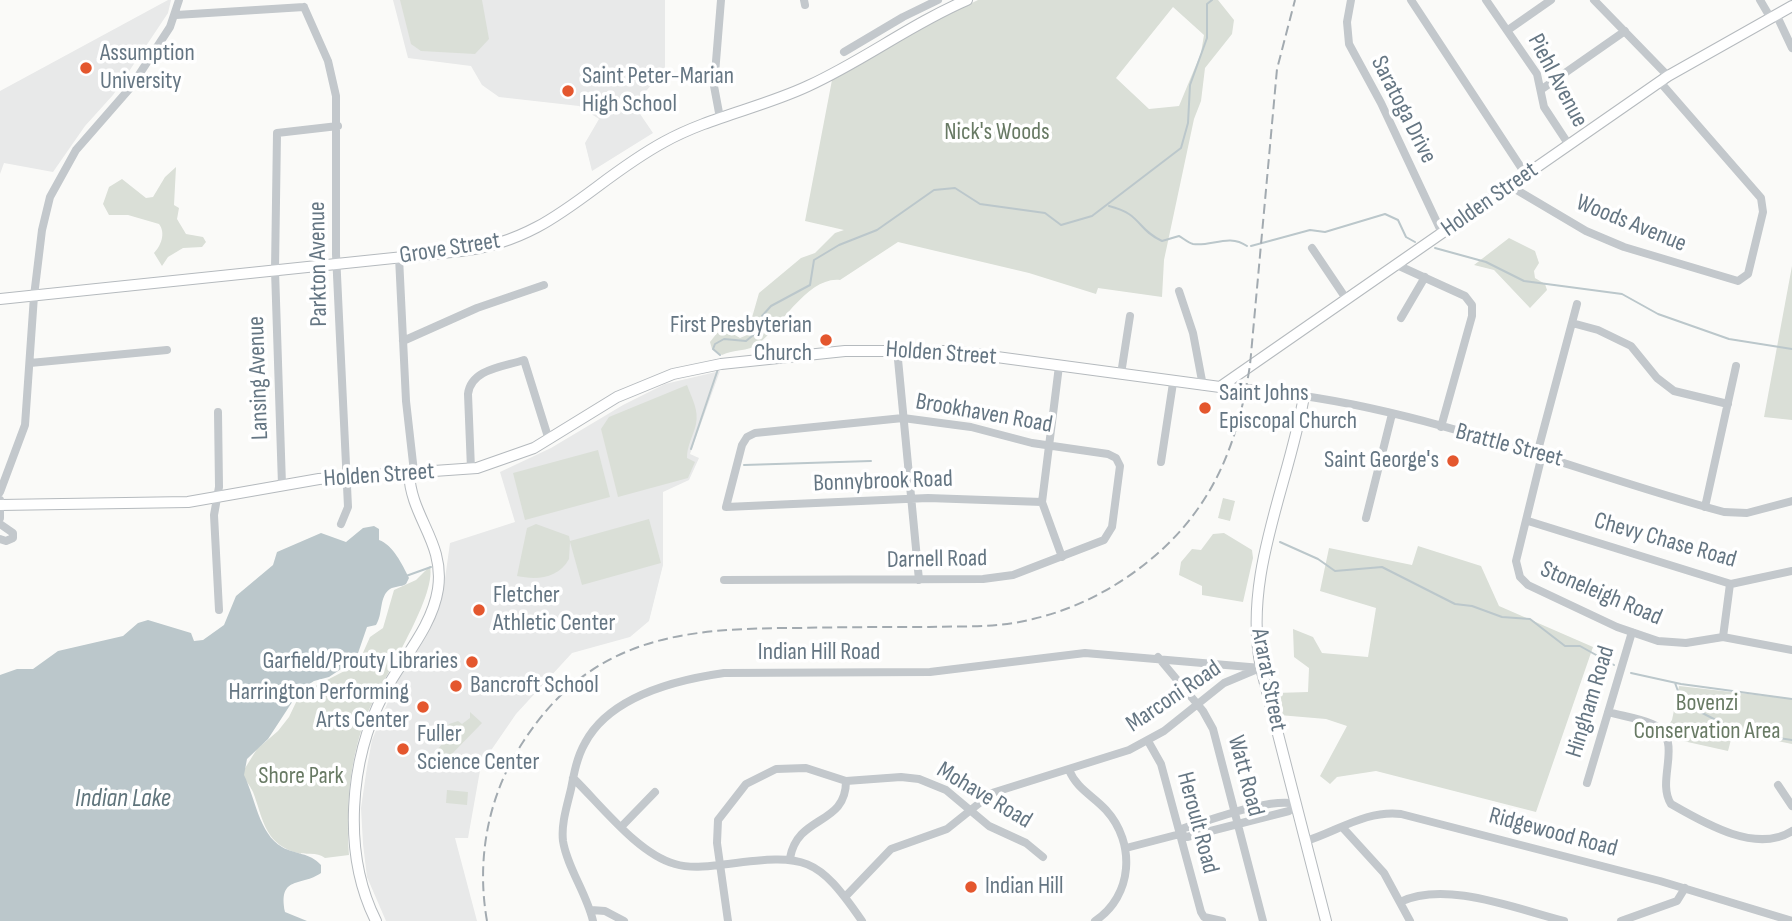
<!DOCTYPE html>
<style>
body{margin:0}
canvas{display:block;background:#fafaf8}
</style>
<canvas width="1792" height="921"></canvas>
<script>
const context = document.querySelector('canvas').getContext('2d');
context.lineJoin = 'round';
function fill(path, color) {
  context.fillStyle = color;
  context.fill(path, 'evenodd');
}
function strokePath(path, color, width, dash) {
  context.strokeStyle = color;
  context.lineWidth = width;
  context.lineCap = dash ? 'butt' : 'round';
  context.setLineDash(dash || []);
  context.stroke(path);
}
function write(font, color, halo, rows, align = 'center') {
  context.font = font + ' "Sofia Sans Condensed",sans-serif';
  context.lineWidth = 7;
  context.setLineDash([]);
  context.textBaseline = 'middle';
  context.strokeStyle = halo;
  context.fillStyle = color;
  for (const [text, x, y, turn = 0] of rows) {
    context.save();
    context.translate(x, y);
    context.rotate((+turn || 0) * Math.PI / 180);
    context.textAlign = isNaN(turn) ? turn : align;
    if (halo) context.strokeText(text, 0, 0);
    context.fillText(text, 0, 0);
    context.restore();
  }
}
fill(new Path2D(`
 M168,0h3l-3,13 -22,33 -33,49 -28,31 -32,46 -49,-9 -4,11v-83z
 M393,0h272v69l-31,36 19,28 -61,38 -7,-28 14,-24 -20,-13 -80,-9 -17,-12 -11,-19 -63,-8z
 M720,371l-30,83 9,4 -10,22 -26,12v73l-14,56 -19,16 -58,16 -56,61 -35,51 -13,73h-13l22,83h-91l-19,-44 -4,-33 -2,-36 6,-41 5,-27 23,-55 48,-92 7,-50 65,-21 -15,-50 51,-24 72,-43 42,-21z`), '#e8e9e9');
fill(new Path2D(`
 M400,0h82l7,39 -14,15 -54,-3 -10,-7z
 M978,0h240l16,20 -2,14 -27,34 -4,33 -7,18 -30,141 -2,37 -64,-9 -2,6 -67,-21 -131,-31 -58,38c-32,-4 -60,48 -82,64 -10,8 -25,5 -36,11l-10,-6 -2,-7 7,-9 11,-2 12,7 7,-3 12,-42 42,-35 14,-5 20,-20 9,-3 -39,-9 27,-141 57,-36zM1173,7l31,28 -3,18 -22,53 -30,3 -33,-31z
 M176,167l-2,38 5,3 -2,11 9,15 17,3 3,5 -4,5 -19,1 -15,9 -6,9 -8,-13c7,-7 12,-20 5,-29l-31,-9h-19l-6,-11 6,-17 13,-8 24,19 7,-1 12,-20z
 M1509,238l26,13 4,12 -5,8 1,7 10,6 2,6 -17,18 -36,-38 -20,-5z
 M1792,266v154l-28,-3z
 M687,385c5,14 12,25 9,39 -3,13 -9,21 -9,34l8,4 -7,16 -70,19 -17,-68 8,-12z
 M598,450l12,47 -85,23 -12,-47z
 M1223,498l12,3 -5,20 -12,-3z
 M649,519l12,44 -79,22 -12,-43 -1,17c-11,20 -33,21 -52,17l10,-48 9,-4 33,12 1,5z
 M1224,533l28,17 1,8 -10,44 -41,-7v-9l-23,-11 2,-13 11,-13 9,1 12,-16z
 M1418,546l63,20 18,40 94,41 -57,165 -160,-41 -39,6 -7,7 -10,-8 27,-50 -21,-7 -47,-4 -3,-22 32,-1 1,-24 -15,-11 -1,-28 20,8 9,16 46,4 8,-49 -56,-17 9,-43 83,17z
 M430,566c7,32 -50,116 -64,151 -17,44 -20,92 -17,138l-24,3c-8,-7 -20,-2 -31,-6 -30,-10 -31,-34 -41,-60 -3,-7 -9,-13 -11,-19l15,-24 21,-18 11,-14 11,-23 58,-30 12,-27 13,-9 11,-38 22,-10z
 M1679,686l113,13v45l-59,-12 -5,19 -45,-10 -16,-14 5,-7z
 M470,712l12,11 -35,36 -9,-10 4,-5 -3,-5 10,-15 9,-3 4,3 8,-6z
 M447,790l21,2 -1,13 -21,-2z`), '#dadfd7');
fill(new Path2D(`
 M374,526l5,3v11c14,5 23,24 30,38l-3,6c-5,3 -11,2 -16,5 -11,7 -7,26 -14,36l-9,2 -11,32 -27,18 -15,4 -14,9 -32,49 -21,20 -3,16c11,22 15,59 38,72 14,8 27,5 39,18v8c-20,14 -43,2 -36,39l22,9h-307v-246l17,-6h16l25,-18 65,-15 15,-13 10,-3 43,13 3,8 9,-1 21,-15 12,-29 37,-31 4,-13 44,-19 25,9 17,-14z`), '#bbc7cb');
strokePath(new Path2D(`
 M1109,206c33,8 27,23 53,35l17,-5c4,2 9,7 14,8 18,3 36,-11 54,2
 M1251,246l59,-16 15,2 60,-18 13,6 8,17 9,5
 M1435,248l51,14 38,19 98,13 36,20 71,25 63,10
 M720,355l-7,-6 2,-5 9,-5 22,2 16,-13v-12l9,-10 39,-21 4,-25 25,-15 38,-15 57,-40 21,-2 25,16 65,9 16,12 31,-9 89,-68 7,-25 2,-38 17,-47v-34l5,-4
 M691,449l27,-80
 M744,465l127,-4
 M1280,542l38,17 17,12 47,-4 73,37 17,2 30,11 28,2 35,27h15l34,19
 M406,576l25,-9
 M1631,673l50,11 111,15
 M1675,683l3,8
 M1683,703l56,29 53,8`), '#bbc7cb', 2);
const major = new Path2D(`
 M0,299l461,-48c91,-11 129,-69 203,-109 45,-25 97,-34 144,-56 55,-25 103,-62 159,-86
 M1220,387l84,9c-15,89 -62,180 -43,272l65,253
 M0,505l188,-3 131,-23 158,-11 57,-20 83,-51 56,-23 48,-10 124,-13h107l268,36 448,-311 124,-70
 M376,921c-34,-68 -27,-161 8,-228 17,-33 48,-65 54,-104 7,-47 -27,-71 -29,-116`);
strokePath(major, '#b5babe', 12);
strokePath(new Path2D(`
 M804,0l1,5
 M1351,0l-4,22 2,22 32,59 61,130
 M1411,0l115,175
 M1486,0l51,74 7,33 25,38
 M1594,0l74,76
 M1760,0l10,17
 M304,7l24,54 8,35v158l12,253 -7,17
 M1776,14l16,34
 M176,15l128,-8
 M1508,30l43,-30
 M844,52l59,-35 35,-17
 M1542,89l83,-58
 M720,118l-6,-32 7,-86
 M1510,186l76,45 38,16 114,34 10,-7 15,-62 -2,-14 -101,-116
 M1312,248l35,52
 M399,257l7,144 8,71
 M1397,265l68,31 7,9v11l-31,111
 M1179,291l14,42 10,53
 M1401,318l24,-41
 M1572,323l26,7 33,16 26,32 17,13 54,13
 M403,341l74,-33 67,-23
 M897,349l22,231
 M30,363l137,-13
 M1059,366l-17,136 20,55
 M1121,374l9,-58
 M1304,396c144,21 280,78 420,116l23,1 45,-12
 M218,412l1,75 -5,28 5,95
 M1537,454l40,-150
 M1542,455l-26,106 4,16 8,8 89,42 41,14 28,2 37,-6 69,13
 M1161,462l12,-79
 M471,469l-3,-75c3,-25 35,-27 56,-34l25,80
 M282,485l-7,-215 2,-137 61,-7
 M0,492l25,-67 9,-129 8,-66 8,-33 26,-47 55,-63 39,-60 9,-27
 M0,500v18
 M1705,507l31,-141
 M1366,518l26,-104
 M1528,521l203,63 61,-13
 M0,524l13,9v5l-7,3 -6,-2
 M724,580l259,-1 30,-4 91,-35 8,-13 8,-61 -4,-8 -8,-4 -76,-11 -61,-16 -68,-9 -148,15 -8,4 -5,8 -16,62 202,-9 114,4
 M1723,637l7,-53
 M1158,657l45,54 10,18 50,192
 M1608,712c14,4 30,6 44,12 34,15 3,55 19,80 33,19 85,50 121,27
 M1148,741l13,23 40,148 3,5 18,4
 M1069,770c8,19 23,25 37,40 30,33 27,86 -11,111
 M573,778c27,26 65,76 102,86 17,5 35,2 53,0 78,-10 89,-8 134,57
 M1587,783l45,-151
 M1778,785l14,21
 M622,826l33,-34
 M1343,828l41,45 26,48
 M1180,834l4,-6c28,-8 86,-31 112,-24
 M1306,841c32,-10 60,-31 95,-27l259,67 132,40
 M1126,848l54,-14 7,3 102,-26 7,-7
 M790,858c8,-44 56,-32 56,-77
 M845,897l46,-48 56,-20 45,-36 137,-43 35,-19 60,-48 31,-13
 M1400,902c46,-22 116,7 164,19
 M591,910l14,1 19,10
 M593,921c-6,-27 -26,-54 -30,-80 -2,-17 4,-35 8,-52 3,-16 6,-32 14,-46 25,-47 90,-63 139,-70l206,-1 155,-19 176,15
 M728,921l-11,-78 1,-23 28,-36 30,-15 30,-1 40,13 55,-4 18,2 27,11 43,36 37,17 17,14
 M1621,921l56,-20 8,-13`), '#c3c8cc', 8);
strokePath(major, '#fff', 10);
strokePath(new Path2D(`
 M487,921c-11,-62 1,-126 36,-179 68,-105 159,-114 274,-114 44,-1 88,-1 132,-1 34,-1 70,1 104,-8 43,-10 83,-31 117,-59 63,-52 88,-116 100,-195l27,-296 18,-69`), '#a2aab0', 2, [10, 5]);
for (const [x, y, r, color] of [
 [86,68,7,"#e4572e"],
 [568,91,7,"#e4572e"],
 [826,340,7,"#e4572e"],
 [1205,408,7,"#e4572e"],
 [1453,461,7,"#e4572e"],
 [479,610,7,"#e4572e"],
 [472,662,7,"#e4572e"],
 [456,686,7,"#e4572e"],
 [423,707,7,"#e4572e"],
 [403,749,7,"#e4572e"],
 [971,887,7,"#e4572e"]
]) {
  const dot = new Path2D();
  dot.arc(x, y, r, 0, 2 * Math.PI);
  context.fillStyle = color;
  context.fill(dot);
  strokePath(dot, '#fff', 2.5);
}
write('24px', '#657683', '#fff', [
 ["Assumption",100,54],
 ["University",100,82],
 ["Saint Peter-Marian",582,77],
 ["High School",582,105],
 ["First Presbyterian",812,326,"right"],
 ["Church",812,354,"right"],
 ["Saint Johns",1219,394],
 ["Episcopal Church",1219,422],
 ["Saint George's",1439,461,"right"],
 ["Fletcher",493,596],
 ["Athletic Center",493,624],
 ["Garfield/Prouty Libraries",458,662,"right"],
 ["Bancroft School",470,686],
 ["Harrington Performing",409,693,"right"],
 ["Arts Center",409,721,"right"],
 ["Fuller",417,735],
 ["Science Center",417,763],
 ["Indian Hill",985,887]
], 'left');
write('24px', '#657683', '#fff', [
 ["Piehl Avenue",1557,81,62],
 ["Saratoga Drive",1403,110,63],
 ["Holden Street",1490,200,-35],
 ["Woods Avenue",1631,224,22],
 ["Grove Street",450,249,-9],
 ["Parkton Avenue",319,264,-91],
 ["Holden Street",941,354,4],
 ["Lansing Avenue",259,378,-92],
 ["Brookhaven Road",984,414,10],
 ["Brattle Street",1509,446,15],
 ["Holden Street",379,476,-4],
 ["Bonnybrook Road",883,482,-2],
 ["Chevy Chase Road",1665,541,16],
 ["Darnell Road",937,560,-1],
 ["Stoneleigh Road",1601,594,23],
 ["Indian Hill Road",819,653],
 ["Ararat Street",1268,680,79],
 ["Marconi Road",1174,697,-34],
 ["Hingham Road",1591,702,-73],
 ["Watt Road",1245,776,75],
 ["Mohave Road",984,796,31],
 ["Heroult Road",1197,823,75],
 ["Ridgewood Road",1553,833,15]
]);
write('24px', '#687a64', '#fff', [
 ["Nick's Woods",997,133],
 ["Bovenzi",1707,704],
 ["Conservation Area",1707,732],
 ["Shore Park",301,777]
]);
write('italic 26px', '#60757c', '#fff', [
 ["Indian Lake",123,799]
]);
</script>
